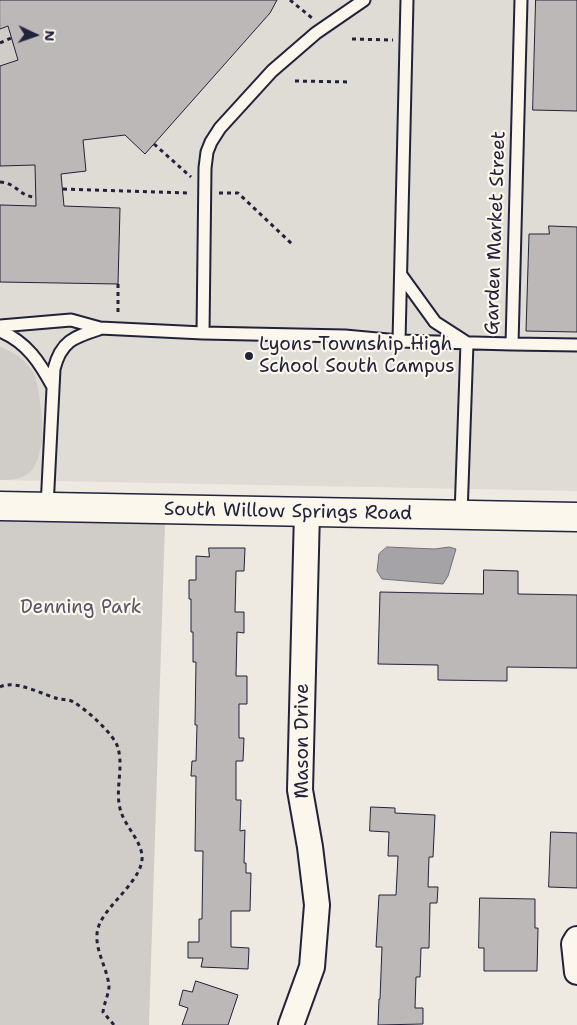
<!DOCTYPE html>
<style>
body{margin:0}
#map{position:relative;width:577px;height:1025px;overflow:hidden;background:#eeeae2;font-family:"Shantell Sans",sans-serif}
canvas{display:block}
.north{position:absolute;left:10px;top:10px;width:50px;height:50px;-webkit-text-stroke:4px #fbf7ec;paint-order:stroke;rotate:93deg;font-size:14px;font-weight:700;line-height:20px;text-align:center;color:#22223b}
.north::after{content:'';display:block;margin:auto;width:18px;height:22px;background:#22223b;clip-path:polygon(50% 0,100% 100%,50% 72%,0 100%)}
</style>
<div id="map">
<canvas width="577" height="1025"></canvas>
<div class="north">N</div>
</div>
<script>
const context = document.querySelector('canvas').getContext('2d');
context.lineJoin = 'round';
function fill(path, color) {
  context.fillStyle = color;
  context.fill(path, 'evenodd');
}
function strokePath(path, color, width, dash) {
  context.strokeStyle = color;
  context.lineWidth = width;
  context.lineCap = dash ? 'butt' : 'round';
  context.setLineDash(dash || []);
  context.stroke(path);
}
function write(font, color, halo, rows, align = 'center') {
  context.font = font + ' "Shantell Sans",sans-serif';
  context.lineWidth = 4.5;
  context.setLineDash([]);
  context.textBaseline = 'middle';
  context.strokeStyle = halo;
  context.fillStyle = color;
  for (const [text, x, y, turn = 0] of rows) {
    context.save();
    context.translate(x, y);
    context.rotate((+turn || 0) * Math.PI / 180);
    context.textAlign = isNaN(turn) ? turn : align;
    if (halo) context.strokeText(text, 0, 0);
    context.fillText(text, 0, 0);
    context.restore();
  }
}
fill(new Path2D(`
 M0,0h577v491l-577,-11z`), '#dfdbd5');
fill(new Path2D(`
 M8,26l10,34 -18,6v-37z
 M35,165v41l-35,-1v-39z
 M0,347c14,5 25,12 33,25 6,9 11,57 9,69 -1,8 -5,23 -10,29 -9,10 -20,10 -32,10z
 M0,521l165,3 -16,501h-149z`), '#d0cdc9');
const water = new Path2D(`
 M387,547l48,2 14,-2 7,2 -8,27 -5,8 -61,-5 -5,-8 2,-17z`);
fill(water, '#a6a3a7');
strokePath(water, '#716f7c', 1);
const building = new Path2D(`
 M0,0h277l-7,13 -125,141 -20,-19 -42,5 3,31 -25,3 3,32 56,2 -2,76 -118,-2v-77l36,1 -1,-41 -35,1v-100l18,-6 -10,-34 -8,3z
 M536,0h41v111l-44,-1z
 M549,226l28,1v105l-51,-1 3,-97h20z
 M209,548h36l-1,23h-8l-1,41h9v21l-7,-1 -1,44h11v28h-8v34h5l-1,23h-7v39h5l-1,31 5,-1 -1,33h2v10h5l-1,38h-19v36l18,1 -1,21 -47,-2 2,-9h-15v-16h11v-23h3l1,-68h-8l1,-75h-5l1,-15h4l1,-36h-2l1,-63h-3v-30h-2v-33h-2v-19h7v-24l13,1z
 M484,570l34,1v23l59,1v73l-70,-1v14l-69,-1v-15l-60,-1 2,-72 103,2z
 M371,807l24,1v5l40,2 -2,42h-4l-1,30h10l-1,16h-7l-1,45h-8l-1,29h-4l-1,31h8v16l-45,1 1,-26h1l2,-52h-6l3,-52h17l2,-39h-10l1,-24 -19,-1z
 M551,832l26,1v55l-28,-1z
 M480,898l55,1v29h3l-1,43h-53v-23h-5z
 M196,981l42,14 -10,30h-46l6,-17 -9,-3 4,-15 9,2z`);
fill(building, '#bcb8b8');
strokePath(building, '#22223b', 1);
const service = new Path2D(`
 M401,275l34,47 31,20
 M0,326l71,-6 29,8 103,5 142,3 54,5 113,3 9,-344
 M0,331c27,11 40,32 53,56
 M203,333l2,-165 2,-16 4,-10 9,-14 52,-57 44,-38 48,-33
 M399,341l8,-341
 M512,344l65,1
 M47,507l7,-138c7,-28 20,-32 45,-40
 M461,515l6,-172`);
const minor = new Path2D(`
 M577,939l-3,5 3,28
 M291,1025l21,-58 5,-62 -7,-58 -10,-57 7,-278`);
const tertiary = new Path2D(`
 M0,506l577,11`);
strokePath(service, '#22223b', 15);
strokePath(minor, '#22223b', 28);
strokePath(tertiary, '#22223b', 31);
strokePath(new Path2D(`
 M290,0l22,18
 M352,39l41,1
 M0,43l11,-5
 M295,81l56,1
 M154,144l37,33
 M0,182c17,1 20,15 35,15
 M63,189l126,4
 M219,193h19l54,51
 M118,284v29
 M0,687c2,-1 5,-2 7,-2 15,-2 37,10 52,14 5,1 10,0 14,3 12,6 42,33 45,46 6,21 -4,43 3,64 5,15 20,29 21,44 2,22 -33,47 -42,67 -10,21 7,42 9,63 0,8 -5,17 -6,26l11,13`), '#22223b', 3, [4, 4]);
strokePath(service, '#fbf7ec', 11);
strokePath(minor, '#fbf7ec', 24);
strokePath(tertiary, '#fbf7ec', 28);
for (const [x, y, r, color] of [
 [249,356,5,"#22223b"]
]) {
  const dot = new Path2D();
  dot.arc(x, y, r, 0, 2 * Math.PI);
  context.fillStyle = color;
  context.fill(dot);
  strokePath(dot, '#fbf7ec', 2);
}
write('19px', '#22223b', '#fbf7ec', [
 ["Garden Market Street",496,233,-88],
 ["South Willow Springs Road",288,512,1],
 ["Mason Drive",303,741,-90]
]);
write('19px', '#22223b', '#fbf7ec', [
 ["Lyons Township High",259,345],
 ["School South Campus",259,367]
], 'left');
write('19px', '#565566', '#fbf7ec', [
 ["Denning Park",81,608]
]);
</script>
